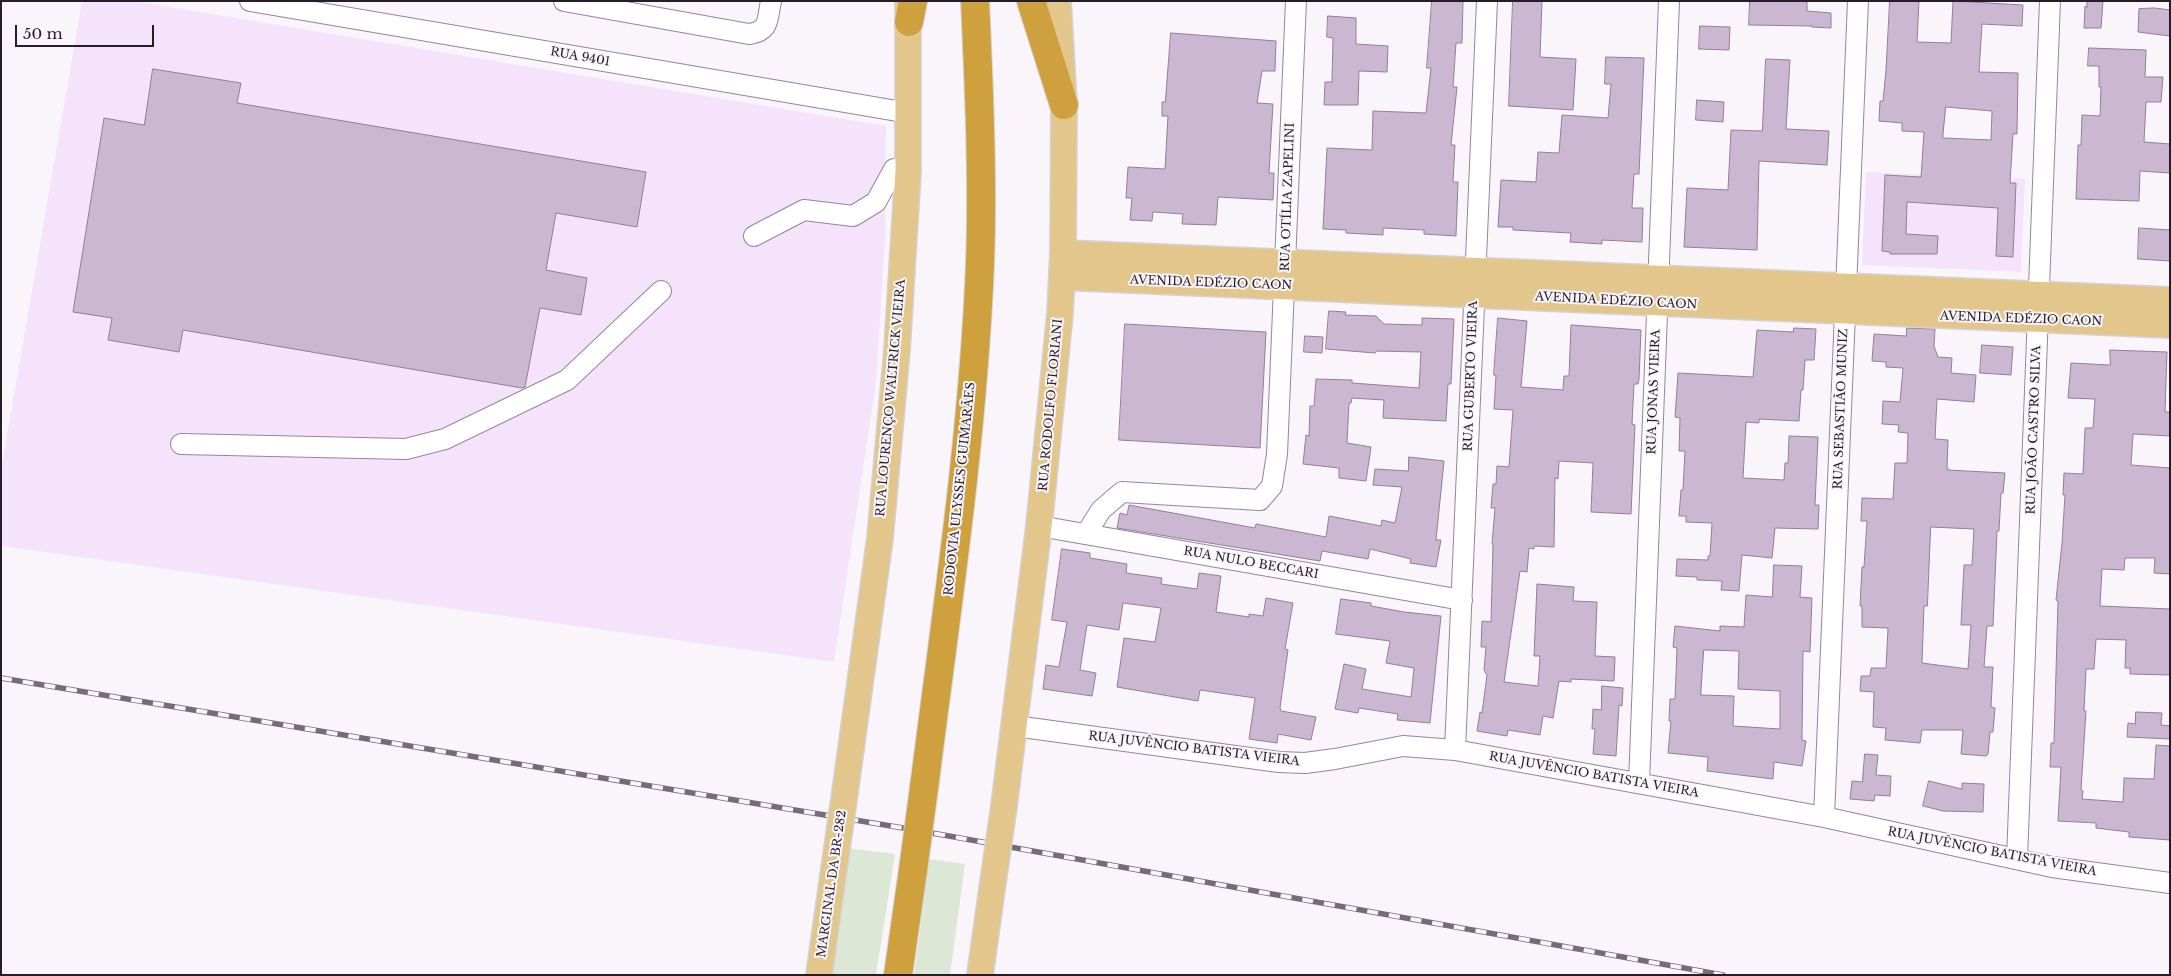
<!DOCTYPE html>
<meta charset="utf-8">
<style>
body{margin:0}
#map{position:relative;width:2171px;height:976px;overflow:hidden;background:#faf5fb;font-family:"Libre Baskerville",serif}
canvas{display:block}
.frame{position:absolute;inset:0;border:2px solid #251d28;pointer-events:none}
.scale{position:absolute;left:15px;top:25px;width:139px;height:22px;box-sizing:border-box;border:2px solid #251d28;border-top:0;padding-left:6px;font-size:15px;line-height:18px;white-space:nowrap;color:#251d28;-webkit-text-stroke:4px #faf5fb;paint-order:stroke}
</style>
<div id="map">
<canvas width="2171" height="976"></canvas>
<div class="frame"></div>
<div class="scale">50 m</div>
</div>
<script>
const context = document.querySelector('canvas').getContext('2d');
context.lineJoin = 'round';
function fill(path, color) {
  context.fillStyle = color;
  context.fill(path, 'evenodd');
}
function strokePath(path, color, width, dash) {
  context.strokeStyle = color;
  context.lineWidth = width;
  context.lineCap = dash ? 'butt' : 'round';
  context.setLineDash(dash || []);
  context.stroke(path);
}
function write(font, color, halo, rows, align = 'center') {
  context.font = font + ' "Libre Baskerville",serif';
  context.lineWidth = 4;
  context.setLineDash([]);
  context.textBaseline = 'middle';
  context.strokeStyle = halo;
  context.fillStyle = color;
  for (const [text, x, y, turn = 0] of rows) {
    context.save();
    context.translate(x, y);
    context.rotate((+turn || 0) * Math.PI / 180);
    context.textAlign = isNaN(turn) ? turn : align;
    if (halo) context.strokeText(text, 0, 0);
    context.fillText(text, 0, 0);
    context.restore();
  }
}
fill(new Path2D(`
 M82,1h52l752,125 -1,113 -9,143 -42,280 -833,-116v-76z
 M1866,172l159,7 -4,93 -159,-7z`), '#f4e3fa');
fill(new Path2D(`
 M847,848l48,6 -19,121h-48z
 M929,859l36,5 -15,111h-36z`), '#dce7d5');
const building = new Path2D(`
 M1432,1h31l-1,42h-6l-3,44h4l-6,58h4l-2,37h5l-2,54 -32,-2v-4l-41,-2v7l-37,-2v-3l-23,-1 4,-81 45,2 1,-39 53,2 5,-45h-4z
 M1513,1h29l-2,56 36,2 -3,51 -64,-4z
 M1750,1h57v10l24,2v15l-19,-1v-1l-63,-1z
 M1890,1h29l-2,41 34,1 2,-42 70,4 -1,21 -40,-2 -3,48 39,1 -1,61h-4l-3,49h6l-3,74 -17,-1 2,-48 -91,-6 -1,32 32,2 -1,18h-47v-2l-8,-1 3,-76 36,2 3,-45 -22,-1v-8l-23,-2 1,-20h3l3,-31zM1946,107l46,4 -1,29 -48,-2z
 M2087,1h16l-2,27h-17l1,-22 2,1z
 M2155,8l15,2v26l-32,-4 1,-23z
 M1328,16l28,2v26l32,2 -1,26 -28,-1 -1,34h-34l1,-23h7l1,-44 -6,-1z
 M1700,26l30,1 -1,23 -30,-1z
 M1171,33l105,8 -1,30h-13l-5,32 16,1 -4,69h5l-1,27 -55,-3 -2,28 -34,-1 1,-10 -30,-2 -1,9 -22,-1 2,-22h-6l2,-31 37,2 3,-53h-6v-14h3z
 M2089,48l57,2 -1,27h18l-2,25h-15l-2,40 26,2v29l-30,-2 -1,30 -63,-2 2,-54h3l1,-30 18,1 1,-29h-2v-21h-11z
 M1606,57l38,1 -5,116h-5l-2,34h11l-1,34 -40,-2v4l-32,-2 1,-9 -58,-3v-3h-15l3,-47 35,2 2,-30 21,1 3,-38 46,3 3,-34h-6z
 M1766,59l24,1 -4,69 43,2 -2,34 -68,-4 -2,89 -73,-3 3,-59 41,2 3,-60 31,1z
 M153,69l88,14 -4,20 409,69 -9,55 -81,-14 -10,57 41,8 -6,37 -41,-7 -15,79 -3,1 -339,-58 -4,22 -71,-12 4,-22 -39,-6 31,-194 40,7z
 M1697,100l27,2 -1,20 -27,-2z
 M2139,228l31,2v31l-32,-2z
 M1329,311l17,1 -1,3 31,1 8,8 38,1v-7l32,1 -3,65h-3l-2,37 -63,-3 1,-18 -32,-2 -1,5h-2l-2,40 24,4 -5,34 -27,-3v-10l-36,-4 3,-29 3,1 1,-30h4l2,-27 36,1v3l67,5 2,-36 -44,-1 -2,2 -49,-4z
 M1498,318l29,3 -6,66 42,3 1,-14h5l2,-51 70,5 -2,49 -1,5h-4l-2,40 3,1 -4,89 -40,-2 2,-49 -34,-2 -1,18 -3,-1 -1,69 -20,-1v3l-5,-1 -2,24 -7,-1 -16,111 34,4 2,-30h-6l3,-72 37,3 -1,14 24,1 -2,54 20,1 -1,24 -43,-2v3l-12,-1 -6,37 -10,-2 -3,19 -32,-5 -1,6 -30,-5 3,-19 2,1 5,-38 -3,-5 2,-23h-5l1,-26 9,1 2,-78h-1l3,-36h-4l2,-24h3l1,-18 12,1 4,-57 -19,-1 2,-34h-2z
 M1125,324l141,8 -6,116 -141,-8z
 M1794,328l22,1 -2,31h-9l-2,30h-2l-2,31 -40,-2v4l-13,-1 -3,56 41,2 1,-17h3l1,-27 29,1 -3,68h4l-1,24 -43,-1 -3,30 -30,-3 -3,36 -18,-1 1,-9 -25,-1v-3l-21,-1 1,-17 31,1v-4h2l2,-33 -26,-1v-6h-7l2,-26h2l2,-39h-6l1,-33 -5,-1 3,-44 75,4 4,-47 36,2z
 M1907,328l28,1 -1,17 4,11 14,1 -1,15 25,2 -2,27 -37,-3 -2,40 13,1 -1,28h1v2l57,3 -2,20h-2l-2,38h-2l-4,95h-6l-3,41h9l-2,40 4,1 -2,24h-3l-2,22 -2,2 -25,-2 2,-24h-41l-2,13 -35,-3 1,-12 -13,-1 1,-35 -14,-1 1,-15h9l1,-8h15l2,-40 -26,-1v-21h-2l2,-39h2l3,-46h-6l1,-23 31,1 2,-36h12l1,-30 -10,-1 1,-7 -17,-1 1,-23 17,1 3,-34 -17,-1v-5l-14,-1 2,-27 32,2zM1931,527l43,2 -2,36h-8l-3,60h10l-3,44 -46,-6 2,-57h3z
 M1305,336l18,1 -1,16 -18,-1z
 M1982,345l31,2 -2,28 -31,-2z
 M2110,350l57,2 -2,60h5v24l-37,-2 -2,31 39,3v106l-16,-1 1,-15h-30l-1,12 -22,-1 -2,37 70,3v66l-40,-1v-6h-5l1,-28 -30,-1 -2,30h-8l-2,42h2l-5,79 2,1 -1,8 41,3 1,-24 30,1 2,-34 14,1v94l-41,-3v-5l-33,-4v-5l-38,-2 3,-54h-11l1,-24h3l4,-142 -2,-1 6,-57 3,-48h-2l1,-22 19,1 2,-46h8l2,-29 -27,-1 3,-35 39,2z
 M1409,457l35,4 -8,79h5l-5,27 -26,-4 1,-4 -41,-10 -2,10 -46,-8 -2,10 -203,-33 3,-15 7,2 2,-10 126,23 1,-4 70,13 3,-21 52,10 1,-6 13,3 7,-36 -29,-2 2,-16 33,2z
 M1062,549l28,4v5l37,6 -1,9 36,5 -1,6 36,5 2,-16 22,3 -5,36 33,5v-3l14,2 3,-18 27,5 -8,46 3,1 -8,58 1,3 35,6 -5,23 -33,-6 -1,9 -28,-4 6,-41 -55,-8 -2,11 -81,-14 7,-49 31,4 6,-34 -38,-5 -4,27 -32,-5 -7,45 16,3 -4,23 -49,-7 3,-24 13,2 8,-45 -15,-2z
 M1774,565l28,1 -2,31 12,1 -2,54 -7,-1 -1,89 4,1 -4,25 -28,-4 -1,17 -66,-8 1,-14 -40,-4 3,-32h-2l1,-22h5l2,-51 -4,-1 2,-21 45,5v-5l24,1 2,-32 26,2zM1704,650l35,1 -1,38 42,2v38l-47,-3 1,-30 -33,-1z
 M1341,599l30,4v3l33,6 37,4 -11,107 -33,-3 1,-6 -39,-6 -1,5 -23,-4 9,-45 22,5 -4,20 49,8 3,-29 -28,-5 4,-22 -54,-7z
 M1602,686l21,2 -1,18 -3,-1 -3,51 -23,-2 2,-25h-3l1,-20 8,1z
 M2136,712l26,1 -1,12 9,1v13l-43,-2 1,-14 7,1z
 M1865,754l13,1 -2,20 15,1 -1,20 -15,-1 -1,6 -24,-2 2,-18 10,1z
 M1929,781l33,8v-6l22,1 -1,28 -40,-1 -20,-5z`);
fill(building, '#cbb7d2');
strokePath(building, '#927e9a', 1);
const minor = new Path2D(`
 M250,1l659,112
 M564,1l185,33c21,-3 18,-14 22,-33
 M754,236l50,-26 49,6 23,-14 18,-33
 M181,444l225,5 39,-10 122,-59 94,-89
 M1039,526l423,74
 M1086,534l15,-24 21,-18 138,8 12,-14 5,-32 19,-453
 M1015,726l264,36 26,1 30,-4 68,-13 52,4 369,67 228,50 118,16
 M1455,750l32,-749
 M1639,783l30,-782
 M1824,817l34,-816
 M2017,859l33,-858`);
const major = new Path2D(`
 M1063,253l1107,47
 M1062,277l1108,48
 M845,792l35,-254 17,-188 11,-179v-170
 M1004,806l35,-280 21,-213 3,-60 1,-148 -6,-104
 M819,975l14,-99
 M980,975l12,-86`);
const highway = new Path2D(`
 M1031,1l33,104
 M909,22l4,-21
 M924,788c22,-174 49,-349 56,-525 3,-87 -1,-175 -5,-262
 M898,975l15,-105`);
strokePath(minor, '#97839f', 22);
strokePath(major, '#d3d2d4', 28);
strokePath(highway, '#d3d2d4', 30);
strokePath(minor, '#fff', 20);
strokePath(major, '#e2c68b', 25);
strokePath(highway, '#cea03e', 28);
const rail = new Path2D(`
 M1,678l920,153 802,144`);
strokePath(rail, '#746d76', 5.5);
strokePath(rail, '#faf5fb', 4, [11]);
const majorBridge = new Path2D(`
 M833,876l12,-84
 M992,889l12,-83`);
const highwayBridge = new Path2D(`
 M913,870l11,-82`);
strokePath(majorBridge, '#d3d2d4', 28, []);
strokePath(highwayBridge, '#d3d2d4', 30, []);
strokePath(majorBridge, '#e2c68b', 25);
strokePath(highwayBridge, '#cea03e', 28);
write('12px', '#251d28', '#faf5fb', [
 ["RUA 9401",580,57,10],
 ["RUA OTÍLIA ZAPELINI",1288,197,-88],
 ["AVENIDA EDÉZIO CAON",1211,283,2],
 ["AVENIDA EDÉZIO CAON",1616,301,3],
 ["AVENIDA EDÉZIO CAON",2021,319,2],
 ["RUA GUBERTO VIEIRA",1471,376,-88],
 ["RUA JONAS VIEIRA",1654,392,-88],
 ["RUA LOURENÇO WALTRICK VIEIRA",891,398,-85],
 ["RUA RODOLFO FLORIANI",1051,405,-85],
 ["RUA SEBASTIÃO MUNIZ",1841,409,-88],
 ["RUA JOÃO CASTRO SILVA",2034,430,-88],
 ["RODOVIA ULYSSES GUIMARÃES",960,489,-84],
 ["RUA NULO BECCARI",1251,563,10],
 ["RUA JUVÊNCIO BATISTA VIEIRA",1194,749,7],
 ["RUA JUVÊNCIO BATISTA VIEIRA",1594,775,10],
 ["RUA JUVÊNCIO BATISTA VIEIRA",1992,852,11],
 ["MARGINAL DA BR-282",832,884,-82]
]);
</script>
